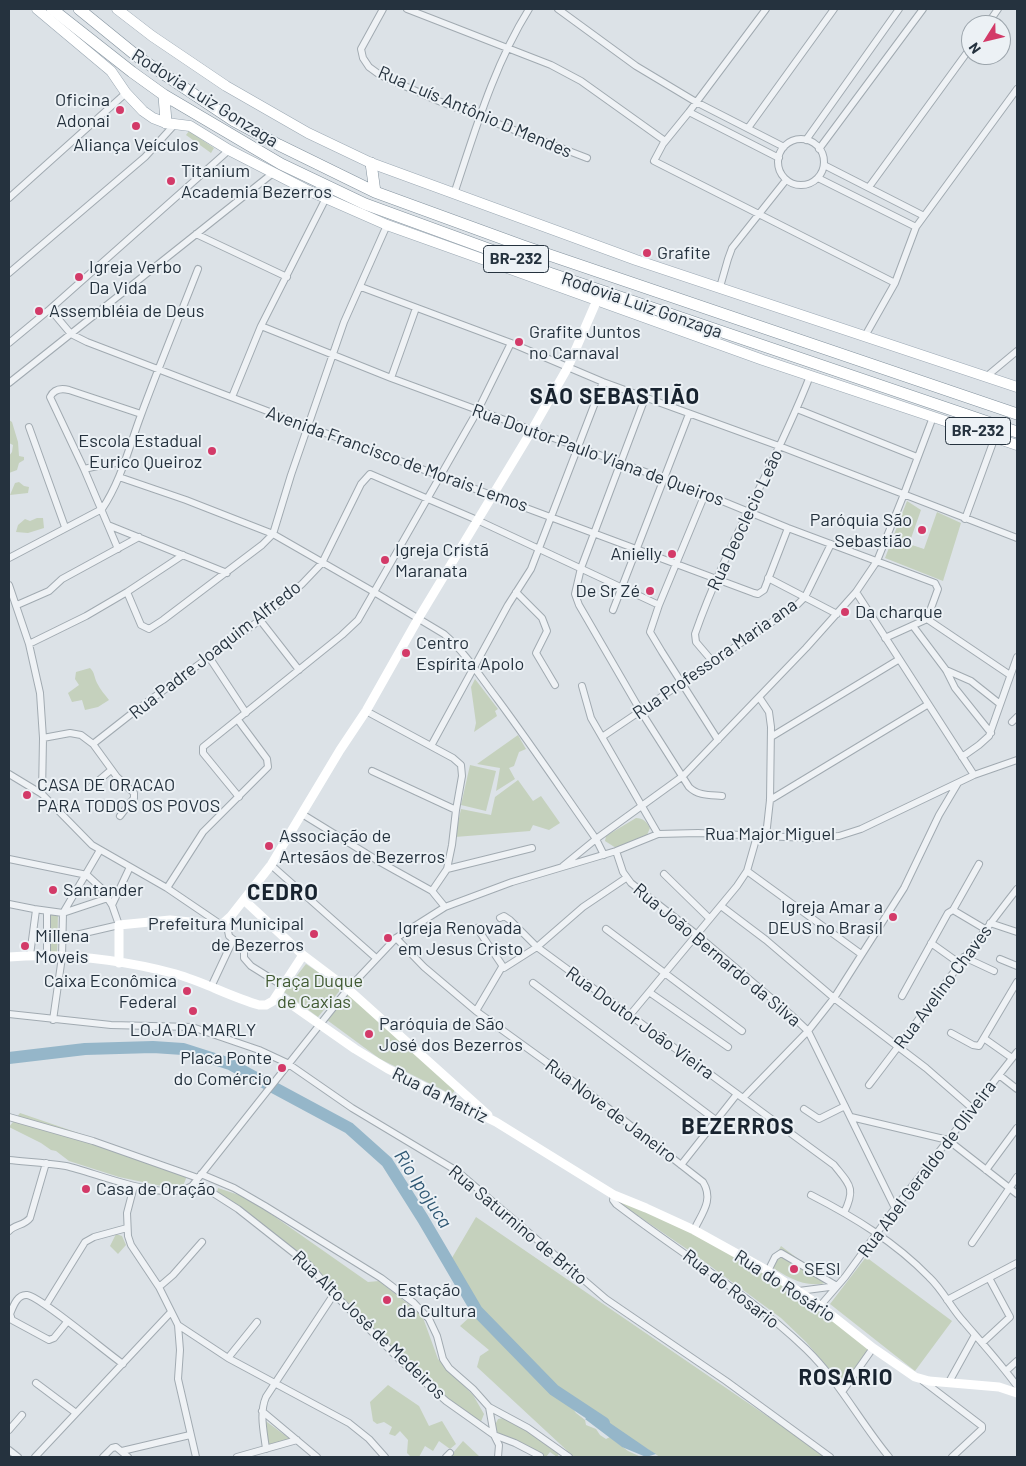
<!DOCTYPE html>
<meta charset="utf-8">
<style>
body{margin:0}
#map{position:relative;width:1026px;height:1466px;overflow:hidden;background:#dce2e7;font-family:Barlow,sans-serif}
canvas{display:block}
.frame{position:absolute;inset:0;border:10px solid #25323e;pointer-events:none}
.north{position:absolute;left:961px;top:15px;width:50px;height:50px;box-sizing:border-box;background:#ecf1f5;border:1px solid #9ca5ac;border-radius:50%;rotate:234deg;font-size:14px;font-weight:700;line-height:20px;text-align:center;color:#25323e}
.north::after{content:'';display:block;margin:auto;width:18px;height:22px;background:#d33a68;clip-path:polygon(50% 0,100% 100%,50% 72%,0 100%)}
</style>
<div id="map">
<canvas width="1026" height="1466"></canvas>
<div class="frame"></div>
<div class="north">N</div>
</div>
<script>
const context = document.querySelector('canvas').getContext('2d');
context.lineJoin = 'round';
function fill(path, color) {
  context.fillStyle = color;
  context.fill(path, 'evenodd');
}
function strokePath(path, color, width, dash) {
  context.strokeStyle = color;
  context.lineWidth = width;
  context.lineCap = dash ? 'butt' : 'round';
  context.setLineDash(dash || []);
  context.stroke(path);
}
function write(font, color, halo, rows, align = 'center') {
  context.font = font + ' Barlow,sans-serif';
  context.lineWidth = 4;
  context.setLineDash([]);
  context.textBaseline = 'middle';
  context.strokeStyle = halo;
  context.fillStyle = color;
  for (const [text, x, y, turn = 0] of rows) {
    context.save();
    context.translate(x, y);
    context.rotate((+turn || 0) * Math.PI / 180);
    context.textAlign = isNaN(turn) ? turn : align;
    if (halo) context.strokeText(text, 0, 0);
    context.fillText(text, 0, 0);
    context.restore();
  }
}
fill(new Path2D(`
 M189,131l25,17 -3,5 -25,-18z
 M9,420l3,2 6,20 1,14 5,1v3l-5,3 -2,7 -8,3v-17l3,-4 1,-7 -4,-2z
 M19,482l5,4 5,1 -1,6 -18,2 5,-12z
 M907,501l14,9 -12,34 15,5 13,-37 24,11 -18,58 -58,-23z
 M37,518h6l1,10 -16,5 -12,-1 2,-7 7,-6 5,2z
 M90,668c5,5 4,9 7,15 3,6 8,12 12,17l-11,7 -13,3 -3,-10 -10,2 -4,-9 11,-8 -4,-6 1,-7z
 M475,679l23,30 -3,2 2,5 -23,16 2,-9 -5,-36z
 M518,735l8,14 -7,3 -5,14 -5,2 6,11 -19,12 4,-23 -23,-4z
 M470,765l26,6 -10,40 -25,-6z
 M518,780l15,21 8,-5 19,27 -11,7 -16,-5 -3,6 -75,6 6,-28 30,6 4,-18z
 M636,818c7,0 11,4 14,10l-3,7 -31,13 -11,-7 1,-5z
 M49,913h9l-1,41 -8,-1z
 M306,964l36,24 -24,29 -34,-25z
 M349,995l105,93v4l-3,2 -71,-35 -53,-39 18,-24z
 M20,1113l169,58 -6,15 -12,2 -52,-11 -50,-16 -13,-10 -5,-1 -10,-7 -32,-16z
 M218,1188l30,10 120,84 11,-1 43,34 16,44 35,36 11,19 -4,10 -81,-66 -64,-67 -21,-26 -81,-63 -16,-10z
 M618,1199l134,62 118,88 -27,36 -37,-43 -25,-24 -87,-64 -76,-52z
 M476,1217l351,240h-167l-86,-54 -76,-71 -49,-69z
 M116,1234l6,2 4,9 -8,9 -8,-8z
 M781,1246l48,36c-23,7 -40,-4 -59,-16z
 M866,1257l86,64 -37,50 -85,-67z
 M473,1314l72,74 25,17 6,8 9,7 1,5 10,4 4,6 6,4 4,-2 18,14 13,6h-67l-97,-90 3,-11 9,-6 -29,-24z
 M388,1385l31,21 10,20 13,-5 14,23 -6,5 -11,-8 -6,10 -8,-5 -6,11h-8l-4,-4 1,-13 -8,-9 -5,5 -6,-2 3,-7 -8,-5 -7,2 -4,-3 -3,-19z
 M503,1418l33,18 24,16 -3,5 -7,-5 -4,5 -35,-19 -14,-5 -2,-8 3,-6z
 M263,1419l27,20 -23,6z
 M463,1441l17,16h-26l-2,-3z`), '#c5d1bd');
fill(new Path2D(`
 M594,1412l54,37 8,5 -10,3 -24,-10 -37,-28z`), '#95b6c9');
strokePath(new Path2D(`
 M9,1058l76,-9 68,-2 30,2 47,15 119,64 38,34 36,57 54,92 77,79 50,33`), '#95b6c9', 12);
const street = new Path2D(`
 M383,9l-22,40 2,9 6,9 11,8 56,25 151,58
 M407,9l144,56 30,16 84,60
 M558,9l78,57 60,36 88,45
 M766,9l-77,103 -26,32 -9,17 241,122
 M987,25l11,-16
 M689,112l90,46
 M748,128l86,-119
 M778 162a23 23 0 1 1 46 0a23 23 0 1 1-46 0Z
 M806,140l93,-131
 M819,149l104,-140
 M824,165l100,51
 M818,178l98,49
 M869,187l102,-140
 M454,194c21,-63 40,-129 75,-185
 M9,198l117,-105
 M196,234l91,43
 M9,273l136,-116 30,-33
 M361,287l150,56 92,39 176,64 238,92
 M720,287l8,-28 4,-11 54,-68
 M50,309l21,25 16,8 222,85 445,166 4,1 6,-4 24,-62
 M261,326l130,52 314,116 83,34 147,55 3,6 -11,30 -42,19
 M865,336l30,-53 21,-56 101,-138
 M9,343l41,-34 179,-159
 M987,376l30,-25
 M391,378l25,-70
 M9,383l264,-210
 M232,397l29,-71 65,-128
 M645,398l-64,170 -6,26 4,11 61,105 49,77c9,9 21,8 33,9
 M797,409l120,48
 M29,427l36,100
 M84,469l18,-4 22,-3
 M119,477l67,23 87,34 101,58 70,42c22,19 37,44 54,66 34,46 65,92 98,139l8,16
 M705,494l-46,111 -9,27 12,20 56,88
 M965,519l30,-82
 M108,525l119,48
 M118,549l-34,-80 -34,-72c4,-8 11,-9 19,-7l72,24
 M9,558l93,-49c19,-28 27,-62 39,-94 18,-49 38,-97 57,-146
 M768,578l69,36
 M9,585l20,59 11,49 3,45 -1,56
 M127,592l14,33 8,4 14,-9 99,-75 11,-11 18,-59 53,-153 43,-97
 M516,592l26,26 5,13 -11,22 19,32
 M856,592l118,183
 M17,605l32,-14 13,-12 77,-42
 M613,610l76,-196
 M927,619l83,56
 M260,620l39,50
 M913,626l33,44 9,18 36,45
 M29,644l57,-28 41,-24 56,-37
 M209,657l37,56
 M713,662l-17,-20 -1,-8c31,-89 81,-170 115,-258
 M946,670l25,11 29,23
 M582,686l9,32 67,116
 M759,697l10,15 2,15 -1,73 -4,36
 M366,711l87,47 8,7 1,11 -6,34 -4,35 -5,24 -15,22
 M1012,722l5,-5
 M602,737l195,-132 8,-8 26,-53
 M771,737l127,-77
 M43,738l27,-5 11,2 12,9 24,33 17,16v5l-14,18
 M93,744l42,-33 125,-91 42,-36 20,-21 39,-79 9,-10 107,46 182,85
 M431,746l77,-141 23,-36 72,-187
 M962,757l17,-12 10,-9 28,-79
 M372,771l84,39
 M9,774l33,20 50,51 75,43 53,36
 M91,787l20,-17
 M239,797l-36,-44v-6l139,-112 16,-15 120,-210 33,-67
 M770,800l157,-95
 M302,814l78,48 52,29 13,16
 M616,851l7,21 8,11 65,51 94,80 18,17 87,177
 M9,859l78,16 14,13 11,17 7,20 -56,13
 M271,865l105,93
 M563,866l33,-27 87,-63 123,-128 50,-56 21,-31 27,-67 29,-77
 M447,869l85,-21
 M747,871l114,83
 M664,874l45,44
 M167,888l36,-56 65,-65 -1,-8 -29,-39
 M9,904l25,5 29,4 45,-15
 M112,905l18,-38
 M721,906l45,34 68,58 92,70 47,41
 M953,910l32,19
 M47,911v45
 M500,918l4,-2 6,4 27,27 297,218c16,20 22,23 10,48
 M226,921l3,15 15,12v10l7,8 32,20
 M990,923l27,9
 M477,928l27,40 33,-21 46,-40 43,-29
 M606,929l136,102
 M396,938l28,29 52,44 109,79 118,92c11,18 -1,31 -9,48
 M931,943l28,20
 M30,955l6,-45
 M964,957l30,14
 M1000,959l17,7
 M533,983l184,138
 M211,987l22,-47
 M649,992l79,55
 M902,996l46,-83 5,-3 26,-46
 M476,1011l26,-44
 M9,1014l102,11 81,2 67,23 28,13 65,45 105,63 149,128 120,82 104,76
 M630,1015l107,-129 10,-15 10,-35
 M53,1020l9,-63 1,-44 37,-63
 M951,1033l22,12 6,1 38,-64
 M985,1039l27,19
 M999,1075l18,14
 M869,1085c50,-65 98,-132 148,-196
 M743,1098l65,-67 26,-33 70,-110 35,-73 19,-32
 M804,1109l15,10 26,-13
 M9,1117l84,24 105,37
 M851,1117l97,23 69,54
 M9,1160c19,2 38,3 57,6 31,7 98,37 126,20l156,-197 48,-51 49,-31 67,-25 104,-31 42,-17 40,-1 110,5 31,-2 22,-7 113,-54 43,-15
 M681,1165l56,-71
 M986,1170l31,-42
 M201,1174l33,14 31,18 116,72 33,25 15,16 8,17 6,23 6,9 24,21 16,18 39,21 41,29
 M134,1186l-7,27 1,23 3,9 28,42 19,38 2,25 -2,29 18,78
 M192,1186l21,7 25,16 71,56 25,29 67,67 45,40 48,34 21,8 25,13
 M614,1195l-1,5 3,4c63,48 132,90 190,145 33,32 54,73 83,108
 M811,1195c43,22 84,47 118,82 14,13 22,31 35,45 18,21 37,42 53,64
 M9,1231c6,-7 15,-5 21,-13l16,-55
 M972,1243l45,-66
 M768,1271l7,-14 6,-4 56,33
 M159,1287l14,-12 29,-33
 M799,1291l38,-5
 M947,1300l70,-37
 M46,1305l39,-63 9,-5 33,-9
 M820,1306l25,-29 50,-69 122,-156
 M67,1322l-13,16 -5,2 -37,-20 -2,-6c3,-7 7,-20 17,-19 14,2 80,58 96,69
 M178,1325l50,33 121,65 20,16 16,18
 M982,1343l28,-26 -21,-39
 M228,1358l29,-36
 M1006,1371l11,-10
 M923,1381l59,45v3l-30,28
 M949,1382l26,-47
 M36,1383l40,30
 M842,1392l31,-44
 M489,1407l5,28 5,10 -1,12
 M262,1411l55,46
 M9,1430l13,-15
 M266,1449c-2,-17 -7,-36 0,-52l68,-103
 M9,1450l9,7
 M122,1451l68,-16
 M35,1457l136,-145
 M103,1457l9,-9 4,-1 12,10
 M237,1457l60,-17
 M446,1457l4,-4`);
const primary = new Path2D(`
 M37,9l74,62 15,22 17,18 10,7 13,5 24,3 39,24 76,39 82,36 115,41 261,94 254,85
 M117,9l35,27 74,50 82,47 63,30 265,97 381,127`);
const highway = new Path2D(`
 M52,9l80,63 32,23 117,69 84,40 145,53 42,17 465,158
 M79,9l59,48 96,64 45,24 96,47 148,54 494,168
 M164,95l2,28
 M371,163l4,29`);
strokePath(street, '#a1aab1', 8);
strokePath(primary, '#9ba8b3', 11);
strokePath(highway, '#83929e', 12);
strokePath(street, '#eff2f5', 6);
strokePath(new Path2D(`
 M244,900l59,55 45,34 140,126
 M9,957c55,-4 114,3 167,17 28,8 55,23 83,31h7l7,-4 30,-46
 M119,963v-38l51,-5 51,5 10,-9 40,-51 69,-115 26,-39 52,-92 114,-189 36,-63 29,-67
 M278,995l77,54 33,20 108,53 118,73 32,13 48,22 74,41 52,35 53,42 42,29 14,4 70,6 18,6`), '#fff', 9);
strokePath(primary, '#fff', 10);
strokePath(highway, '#fff', 11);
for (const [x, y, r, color] of [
 [120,110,5,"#d33a68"],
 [136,126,5,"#d33a68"],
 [171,181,5,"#d33a68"],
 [647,253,5,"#d33a68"],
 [79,277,5,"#d33a68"],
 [39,311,5,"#d33a68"],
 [519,342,5,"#d33a68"],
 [212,451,5,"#d33a68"],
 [922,530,5,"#d33a68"],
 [672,554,5,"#d33a68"],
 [385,560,5,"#d33a68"],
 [650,591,5,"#d33a68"],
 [845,612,5,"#d33a68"],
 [406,653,5,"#d33a68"],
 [27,795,5,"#d33a68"],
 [269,846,5,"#d33a68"],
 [53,890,5,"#d33a68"],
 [893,917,5,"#d33a68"],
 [314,934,5,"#d33a68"],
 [388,938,5,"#d33a68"],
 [25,946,5,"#d33a68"],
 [187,991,5,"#d33a68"],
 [193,1011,5,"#d33a68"],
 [369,1034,5,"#d33a68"],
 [282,1068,5,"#d33a68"],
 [86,1189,5,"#d33a68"],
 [794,1269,5,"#d33a68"],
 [387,1300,5,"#d33a68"]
]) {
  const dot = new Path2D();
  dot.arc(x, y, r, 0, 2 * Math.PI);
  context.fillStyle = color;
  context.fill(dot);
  strokePath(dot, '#ecf1f5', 2);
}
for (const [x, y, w] of [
 [516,259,65],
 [978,431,65]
]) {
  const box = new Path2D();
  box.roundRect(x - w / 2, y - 13.5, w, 27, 4);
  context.fillStyle = '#ecf1f5';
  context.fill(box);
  strokePath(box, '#25323e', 1);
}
write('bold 16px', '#25323e', null, [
 ["BR-232",516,259],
 ["BR-232",978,431]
]);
write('18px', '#25323e', '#ecf1f5', [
 ["Rodovia Luiz Gonzaga",205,98,32],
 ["Rua Luís Antônio D Mendes",475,112,23],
 ["Rodovia Luiz Gonzaga",642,305,19],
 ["Rua Doutor Paulo Viana de Queiros",598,455,20],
 ["Avenida Francisco de Morais Lemos",397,459,20],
 ["Rua Deoclecio Leão",745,520,-65],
 ["Rua Padre Joaquim Alfredo",215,650,-38],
 ["Rua Professora Maria ana",715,659,-35],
 ["Rua Major Miguel",770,834],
 ["Rua João Bernardo da Silva",717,955,40],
 ["Rua Avelino Chaves",943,987,-53],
 ["Rua Doutor João Vieira",640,1023,36],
 ["Rua da Matriz",440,1095,26],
 ["Rua Nove de Janeiro",611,1111,37],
 ["Rua Abel Geraldo de Oliveira",927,1169,-53],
 ["Rua Saturnino de Brito",518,1225,40],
 ["Rua do Rosário",785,1286,33],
 ["Rua do Rosario",731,1289,38],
 ["Rua Alto José de Medeiros",369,1325,44]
]);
write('18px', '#25323e', '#ecf1f5', [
 ["Oficina",110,100,"right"],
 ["Adonai",110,121,"right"],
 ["Aliança Veículos",136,145,"center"],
 ["Titanium",181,171],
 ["Academia Bezerros",181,192],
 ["Grafite",657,253],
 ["Igreja Verbo",89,267],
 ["Da Vida",89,288],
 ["Assembléia de Deus",49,311],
 ["Grafite Juntos",529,332],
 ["no Carnaval",529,353],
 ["Escola Estadual",202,441,"right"],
 ["Eurico Queiroz",202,462,"right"],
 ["Paróquia São",912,520,"right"],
 ["Sebastião",912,541,"right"],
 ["Igreja Cristã",395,550],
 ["Maranata",395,571],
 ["Anielly",662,554,"right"],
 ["De Sr Zé",640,591,"right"],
 ["Da charque",855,612],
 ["Centro",416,643],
 ["Espírita Apolo",416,664],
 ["CASA DE ORACAO",37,785],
 ["PARA TODOS OS POVOS",37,806],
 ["Associação de",279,836],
 ["Artesãos de Bezerros",279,857],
 ["Santander",63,890],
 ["Igreja Amar a",883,907,"right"],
 ["DEUS no Brasil",883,928,"right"],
 ["Prefeitura Municipal",304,924,"right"],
 ["de Bezerros",304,945,"right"],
 ["Igreja Renovada",398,928],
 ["em Jesus Cristo",398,949],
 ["Millena",35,936],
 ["Moveis",35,957],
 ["Caixa Econômica",177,981,"right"],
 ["Federal",177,1002,"right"],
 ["Paróquia de São",379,1024],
 ["José dos Bezerros",379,1045],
 ["LOJA DA MARLY",193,1030,"center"],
 ["Placa Ponte",272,1058,"right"],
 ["do Comércio",272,1079,"right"],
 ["Casa de Oração",96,1189],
 ["SESI",804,1269],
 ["Estação",397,1290],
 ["da Cultura",397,1311]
], 'left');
write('18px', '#405a32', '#ecf1f5', [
 ["Praça Duque",314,981],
 ["de Caxias",314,1002]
]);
write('italic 19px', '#2e5773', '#ecf1f5', [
 ["Rio Ipojuca",423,1189,57]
]);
context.letterSpacing = '1px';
write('bold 22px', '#18232f', '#ecf1f5', [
 ["SÃO SEBASTIÃO",615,397],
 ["CEDRO",283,893],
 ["BEZERROS",738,1127],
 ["ROSARIO",846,1378]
]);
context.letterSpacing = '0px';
</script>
